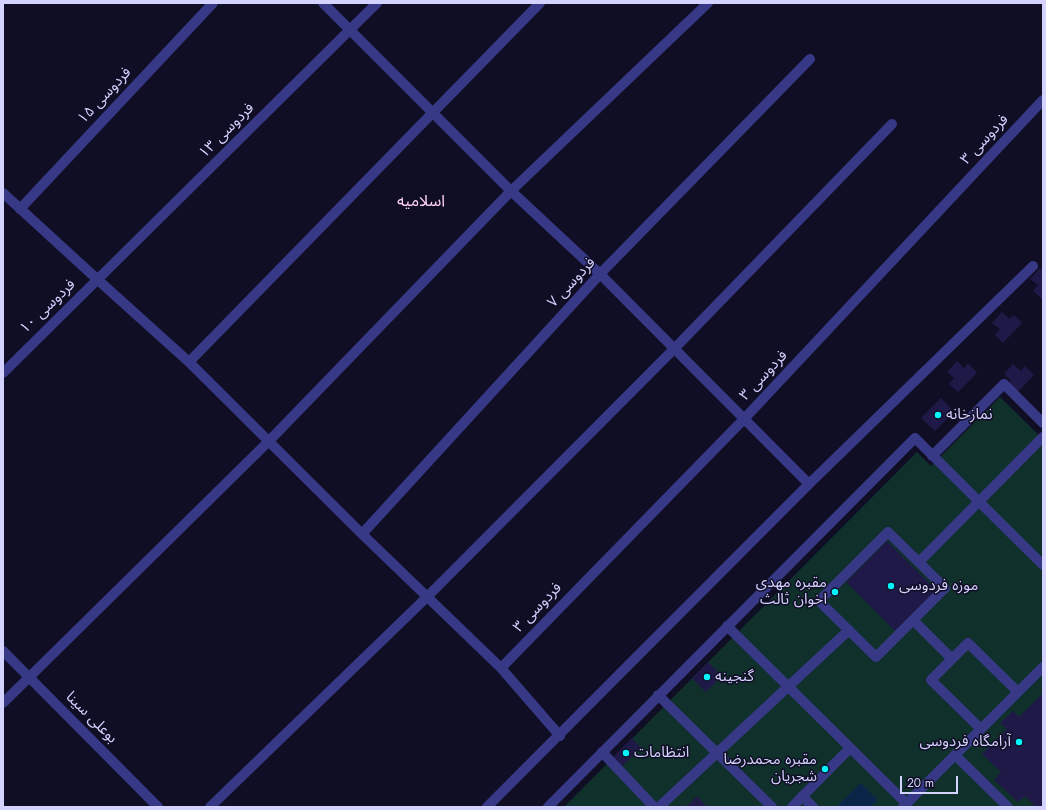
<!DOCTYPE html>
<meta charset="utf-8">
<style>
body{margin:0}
#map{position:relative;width:1046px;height:810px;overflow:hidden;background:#100e25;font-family:Jost,sans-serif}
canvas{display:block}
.frame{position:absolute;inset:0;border:4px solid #d4d2ff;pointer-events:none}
.scale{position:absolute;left:900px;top:776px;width:58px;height:18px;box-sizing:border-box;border:2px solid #d4d2ff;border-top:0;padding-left:5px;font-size:12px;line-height:14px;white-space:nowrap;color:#d4d2ff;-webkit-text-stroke:3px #100e25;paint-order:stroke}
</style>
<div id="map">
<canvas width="1046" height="810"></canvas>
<div class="frame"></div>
<div class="scale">20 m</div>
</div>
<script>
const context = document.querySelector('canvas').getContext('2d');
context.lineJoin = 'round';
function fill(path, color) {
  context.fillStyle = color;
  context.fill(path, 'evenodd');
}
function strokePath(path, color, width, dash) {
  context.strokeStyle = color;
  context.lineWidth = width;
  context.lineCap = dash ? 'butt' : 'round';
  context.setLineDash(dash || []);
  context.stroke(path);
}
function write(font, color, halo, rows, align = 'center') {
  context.font = font + ' Jost,"Noto Sans Arabic",sans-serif';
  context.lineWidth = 3;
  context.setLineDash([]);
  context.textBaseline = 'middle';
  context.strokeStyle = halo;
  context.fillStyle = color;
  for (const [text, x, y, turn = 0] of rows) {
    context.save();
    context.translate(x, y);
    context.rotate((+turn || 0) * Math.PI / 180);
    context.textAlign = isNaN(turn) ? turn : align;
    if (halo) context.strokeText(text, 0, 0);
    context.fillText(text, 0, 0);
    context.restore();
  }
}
fill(new Path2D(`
 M1000,397l43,42v368h-479l353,-355 14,14z`), '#10302c');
fill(new Path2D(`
 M861,783l17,17 -7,7h-31l-2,-2z`), '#0a2548');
fill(new Path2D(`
 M1040,268l3,3v26l-1,2 -9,-8 5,-6 -8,-6z
 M1002,312l7,7 5,-4 8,8 -19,20 -8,-8 5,-6 -8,-6z
 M957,361l7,7 4,-5 9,10 -19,19 -9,-8 5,-6 -7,-6z
 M1013,364l8,7 4,-5 9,9 -19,20 -9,-9 5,-5 -7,-7z
 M941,398l13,14 -19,19 -14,-13z
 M887,541l49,49 -41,41 -49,-49z
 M708,662l14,14 -16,16 -14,-14z
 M1042,694l1,2v111h-7l-11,-11 -7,6 -24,-22 7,-8 -19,-18 25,-25 -7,-6 13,-12 6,6z
 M632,738l9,10 -20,19 -9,-9z
 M697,796l10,11h-21z`), '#1f1947');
strokePath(new Path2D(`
 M323,3l188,188 89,83 209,210
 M3,193l95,87 91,82 173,172 139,134 59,68
 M20,209l193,-206
 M189,362l351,-359
 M3,373l374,-370
 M932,456l72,-72 39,39
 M888,532l57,56 -69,69 -57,-56z
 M362,534l238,-260 210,-215
 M919,562l124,-125
 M913,620l39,39
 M727,626l180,178
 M3,651l155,156
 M501,668l243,-249 299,-319
 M658,695l114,112
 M3,703l266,-262 242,-250 197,-188
 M981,729l-50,-49 37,-37 50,49
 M602,752l52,55
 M955,755l53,52
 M802,796l11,11
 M210,807l217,-210 247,-248 218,-225
 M487,807l322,-323 224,-218
 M548,807l367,-369 128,127
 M659,807l190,-177
 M792,807l58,-59
 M903,807l140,-140`), '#373986', 10);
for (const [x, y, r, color] of [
 [938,415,4,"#00f5fd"],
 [891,586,4,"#00f5fd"],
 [835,592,4,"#00f5fd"],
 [707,677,4,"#00f5fd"],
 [1019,742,4,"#00f5fd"],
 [626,753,4,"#00f5fd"],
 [825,769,4,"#00f5fd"]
]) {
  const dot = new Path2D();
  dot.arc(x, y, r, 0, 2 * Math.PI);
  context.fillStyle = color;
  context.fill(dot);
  strokePath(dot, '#100e25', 1.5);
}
write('15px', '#d4d2ff', '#100e25', [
 ["فردوسی ۱۵",105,96,-47],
 ["فردوسی ۱۳",227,131,-45],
 ["فردوسی ۳",985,140,-47],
 ["فردوسی ۷",572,283,-47],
 ["فردوسی ۱۰",48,307,-44],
 ["فردوسی ۳",764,376,-47],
 ["فردوسی ۳",538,608,-46],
 ["بوعلی سینا",91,718,45]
]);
write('15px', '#d4d2ff', '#100e25', [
 ["نمازخانه",946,415],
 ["مقبره مهدی",827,583,"right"],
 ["اخوان ثالث",827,600,"right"],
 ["موزه فردوسی",899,586],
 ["گنجینه",715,677],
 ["آرامگاه فردوسی",1011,742,"right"],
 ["انتظامات",634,753],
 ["مقبره محمدرضا",817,760,"right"],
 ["شجریان",817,777,"right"]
], 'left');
write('16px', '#ffd4f2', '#100e25', [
 ["اسلامیه",421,202]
]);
</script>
